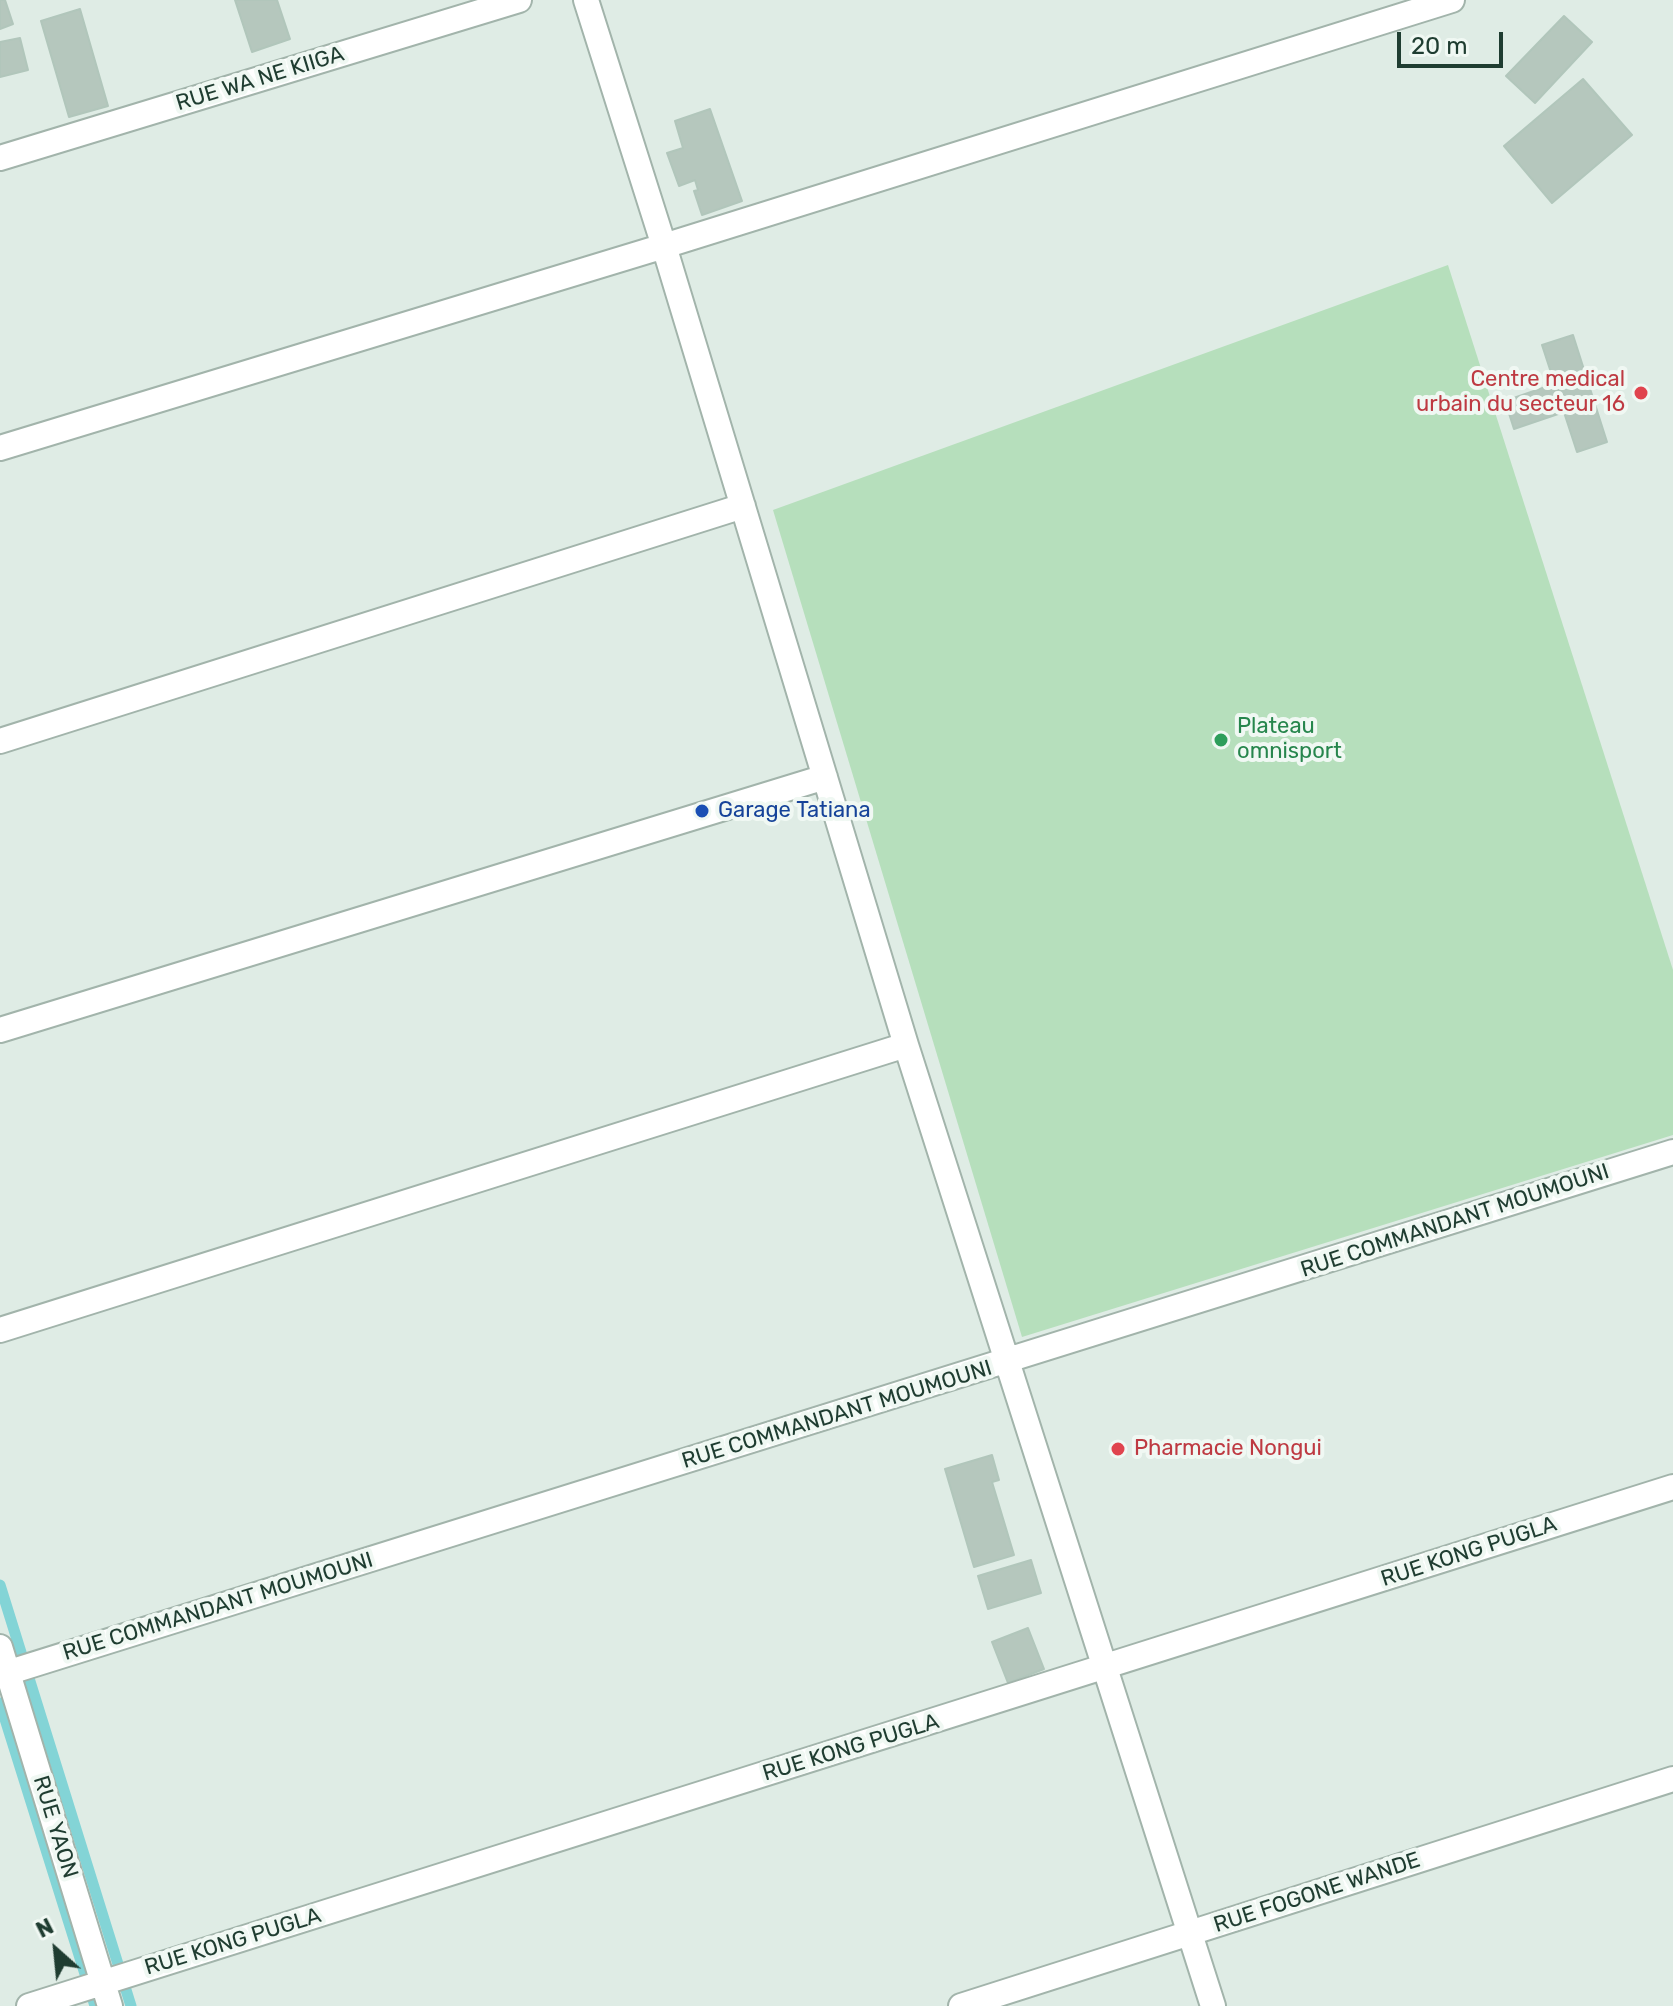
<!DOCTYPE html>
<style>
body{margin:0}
#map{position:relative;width:1673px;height:2006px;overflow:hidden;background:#dfece5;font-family:Rubik,sans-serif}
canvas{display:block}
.north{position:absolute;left:16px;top:1910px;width:80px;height:80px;-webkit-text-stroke:6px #f0f8f3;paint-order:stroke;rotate:333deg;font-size:22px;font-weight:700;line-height:32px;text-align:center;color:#1f3d31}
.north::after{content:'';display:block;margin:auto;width:28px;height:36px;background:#1f3d31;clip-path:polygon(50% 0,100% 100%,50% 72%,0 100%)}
.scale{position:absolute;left:1397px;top:32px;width:106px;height:36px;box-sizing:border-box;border:4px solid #1f3d31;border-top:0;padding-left:10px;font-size:24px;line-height:28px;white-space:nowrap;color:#1f3d31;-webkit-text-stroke:6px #f0f8f3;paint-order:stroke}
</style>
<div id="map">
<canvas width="1673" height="2006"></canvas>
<div class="north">N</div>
<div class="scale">20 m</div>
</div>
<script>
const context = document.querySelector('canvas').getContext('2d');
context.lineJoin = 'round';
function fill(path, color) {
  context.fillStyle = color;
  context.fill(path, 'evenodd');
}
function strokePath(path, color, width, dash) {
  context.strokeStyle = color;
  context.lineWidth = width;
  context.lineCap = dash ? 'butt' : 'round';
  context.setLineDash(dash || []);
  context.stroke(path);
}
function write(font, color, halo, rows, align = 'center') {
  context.font = font + ' Rubik,sans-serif';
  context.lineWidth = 8;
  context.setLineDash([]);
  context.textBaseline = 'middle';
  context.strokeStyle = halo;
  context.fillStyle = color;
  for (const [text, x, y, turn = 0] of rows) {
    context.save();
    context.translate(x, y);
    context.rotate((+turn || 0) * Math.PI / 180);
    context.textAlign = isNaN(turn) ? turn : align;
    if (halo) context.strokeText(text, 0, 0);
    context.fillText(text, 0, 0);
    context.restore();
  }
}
fill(new Path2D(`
 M1448,265l225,705v165l-651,202 -249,-827z`), '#b6dfbc');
strokePath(new Path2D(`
 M0,1585l131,421
 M0,1703l95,303`), '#83d4d6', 11);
const building = new Path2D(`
 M0,0h5l8,24 -13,5z
 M235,0h42l13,39 -38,13z
 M80,9l28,97 -39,11 -28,-96z
 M1564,16l28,26 -57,61 -29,-27z
 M20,38l8,32 -28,7v-35z
 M1583,79l49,56 -80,68 -48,-57z
 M710,109l32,92 -40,14 -8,-24 4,-1 -3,-10 -16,6 -12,-33 16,-5 -8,-27z
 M1573,335l34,107 -30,10 -35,-107z
 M1554,384l10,28 -50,17 -9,-28z
 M992,1455l7,25 -7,2 22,73 -40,12 -29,-98z
 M1031,1560l10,33 -53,16 -10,-33z
 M1028,1628l16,41 -36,14 -16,-41z`);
fill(building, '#b5c7bd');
strokePath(building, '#b1c6bb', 2);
const minor = new Path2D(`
 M586,0l78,246 242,799 307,961
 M0,158l519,-158
 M0,448l664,-202 788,-246
 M0,741l743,-235
 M0,1030l825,-253
 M0,1330l906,-285
 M0,1647l110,359
 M0,1675l1673,-523
 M29,2006l1644,-519
 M961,2006l712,-227`);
strokePath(minor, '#a2b4ab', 28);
strokePath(minor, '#fff', 24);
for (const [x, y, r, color] of [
 [1641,393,8,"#e0444e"],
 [1221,740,8,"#2e9e5b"],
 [702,811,8,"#1a4fb4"],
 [1118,1449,8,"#e0444e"]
]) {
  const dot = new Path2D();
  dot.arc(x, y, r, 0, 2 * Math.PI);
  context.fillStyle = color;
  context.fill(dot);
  strokePath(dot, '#f0f8f3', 3);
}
write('22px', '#1f3d31', '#f0f8f3', [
 ["RUE WA NE KIIGA",260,79,-17],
 ["RUE COMMANDANT MOUMOUNI",1455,1221,-18],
 ["RUE COMMANDANT MOUMOUNI",837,1415,-17],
 ["RUE KONG PUGLA",1469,1552,-18],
 ["RUE COMMANDANT MOUMOUNI",218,1607,-17],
 ["RUE KONG PUGLA",851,1748,-17],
 ["RUE YAON",55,1827,73],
 ["RUE FOGONE WANDE",1317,1893,-18],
 ["RUE KONG PUGLA",233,1942,-17]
]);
write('22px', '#be3a42', '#f0f8f3', [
 ["Centre medical",1625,380],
 ["urbain du secteur 16",1625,405],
 ["Pharmacie Nongui",1134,1449,"left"]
], 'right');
write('22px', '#27864d', '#f0f8f3', [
 ["Plateau",1237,727],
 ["omnisport",1237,752]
], 'left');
write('22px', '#164399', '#f0f8f3', [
 ["Garage Tatiana",718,811]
], 'left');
</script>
